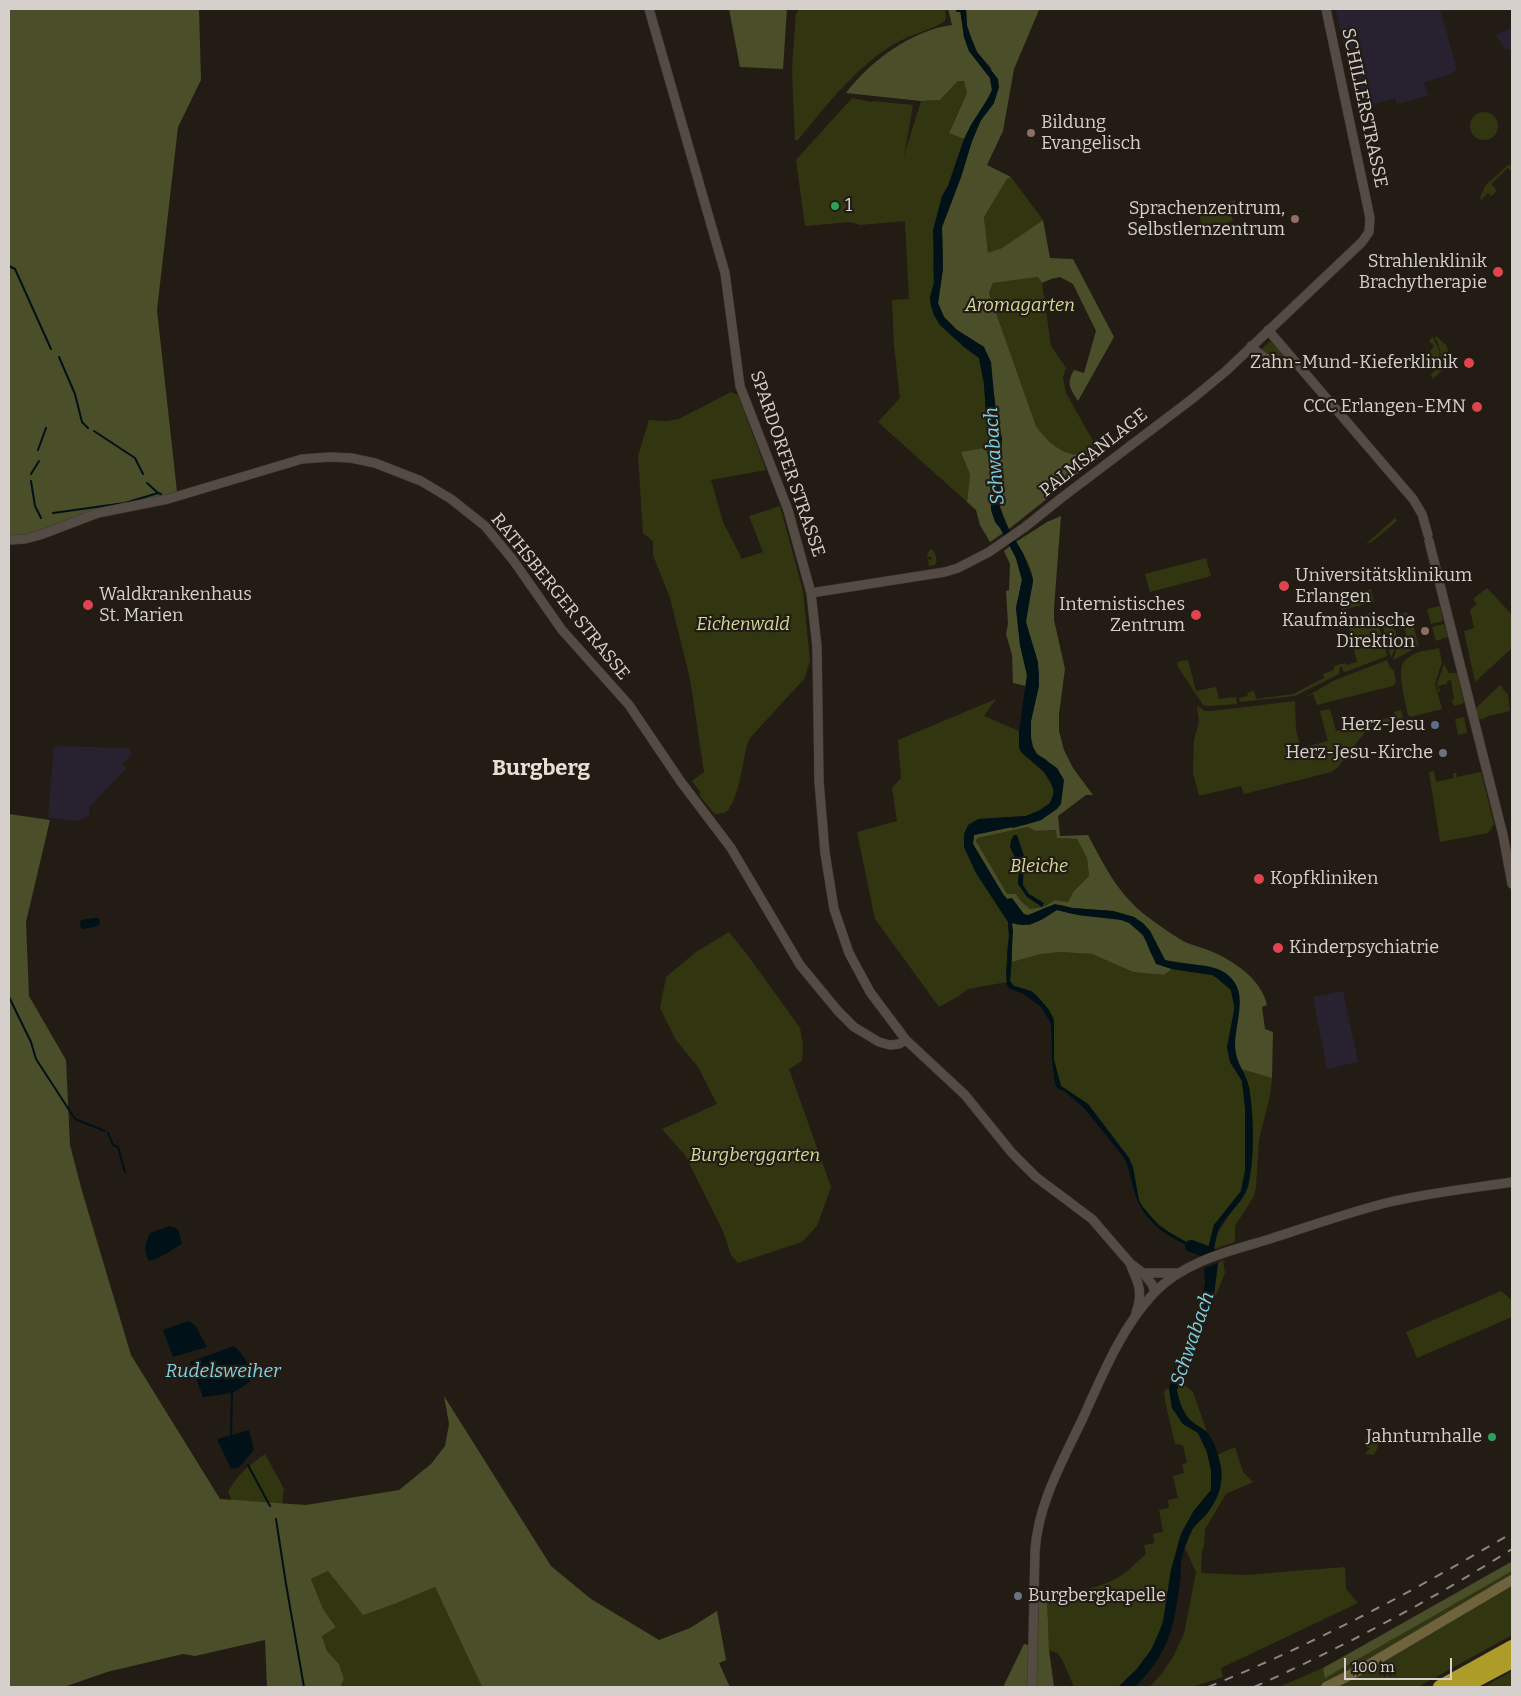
<!DOCTYPE html>
<meta charset="utf-8">
<style>
body{margin:0}
#map{position:relative;width:1521px;height:1696px;overflow:hidden;background:#231c15;font-family:Bitter,serif}
canvas{display:block}
.frame{position:absolute;inset:0;border:10px solid #d6d0cc;pointer-events:none}
.scale{position:absolute;left:1344px;top:1658px;width:108px;height:22px;box-sizing:border-box;border:2px solid #d6d0cc;border-top:0;padding-left:6px;font-size:15px;line-height:18px;white-space:nowrap;color:#d6d0cc;-webkit-text-stroke:4px #231c15;paint-order:stroke}
</style>
<div id="map">
<canvas width="1521" height="1696"></canvas>
<div class="frame"></div>
<div class="scale">100 m</div>
</div>
<script>
const context = document.querySelector('canvas').getContext('2d');
context.lineJoin = 'round';
function fill(path, color) {
  context.fillStyle = color;
  context.fill(path, 'evenodd');
}
function strokePath(path, color, width, dash) {
  context.strokeStyle = color;
  context.lineWidth = width;
  context.lineCap = dash ? 'butt' : 'round';
  context.setLineDash(dash || []);
  context.stroke(path);
}
function write(font, color, halo, rows, align = 'center') {
  context.font = font + ' Bitter,serif';
  context.lineWidth = 4.5;
  context.setLineDash([]);
  context.textBaseline = 'middle';
  context.strokeStyle = halo;
  context.fillStyle = color;
  for (const [text, x, y, turn = 0] of rows) {
    context.save();
    context.translate(x, y);
    context.rotate((+turn || 0) * Math.PI / 180);
    context.textAlign = isNaN(turn) ? turn : align;
    if (halo) context.strokeText(text, 0, 0);
    context.fillText(text, 0, 0);
    context.restore();
  }
}
fill(new Path2D(`
 M1336,9h104l17,61 -12,6 -21,6 4,14 -31,8 -2,-6 -38,12z
 M1512,24v26l-8,-2 -8,-13 15,-7 -1,-3z
 M54,746l75,2 3,7 -9,8 3,6 -37,38v9l-11,5 -30,-3z
 M1343,991l15,71 -31,7 -14,-72z`), '#282130');
fill(new Path2D(`
 M798,9h147l1,9c-1,3 -1,3 -4,5 -15,8 -32,12 -46,20 -38,22 -67,59 -94,92l-4,5h-3l-3,-71 4,-56 2,-1z
 M958,81h7l2,12 -18,39 15,7 -16,47 -6,10 -9,69 1,18 -4,14 1,9 3,9 6,10 24,22 15,11 5,26 2,29 4,10 2,13 -2,22 -5,-10 -15,26 -3,28 -89,-80 22,-24 -6,-52 -2,-46 17,-1 -4,-78 -45,4 -10,-3 -45,4 -9,-66 56,-62 20,4 1,-1 40,4 -9,51 17,-55 19,-1z
 M1470 126a14 14 0 1 1 28 0a14 14 0 1 1-28 0Z
 M1509,164l3,3v4l-4,-3 -17,16 6,7 -6,5 -3,-3 -7,7 -1,-2 5,-12z
 M1011,177l32,43 -41,28 -14,6 -4,-37 23,-38z
 M1235,200l2,11 -6,2 2,8 -30,8 -5,-19z
 M1038,277l4,6 9,63 15,22 -3,9 3,16 31,55 -1,4c-25,10 -46,-6 -60,-26l-47,-133 4,-10z
 M1433,336c2,11 12,14 3,27l-17,-4 1,-1 4,2 10,-14 -5,-5z
 M1436,336l10,9 3,7 -1,1 2,2 -3,5 3,3 -17,16 -2,-4c11,-14 13,-21 4,-37z
 M1270,341l12,12 2,6 -20,-4 -3,-5z
 M731,392l7,3 28,75 -55,10 12,42 19,37 21,-7 -14,-36 31,-10 23,85 7,70 -6,18 -54,59 -3,7c-4,16 -8,49 -17,62 -3,6 -8,7 -14,7l-3,-2 -14,-17 2,-2 -9,-12 12,-9 -14,-93 -20,-81 -17,-43v-14l-10,-8 -5,-77 11,-36 18,1 12,-2z
 M1395,518l2,3 -25,21 -6,2z
 M931,549c5,4 7,9 4,16l-6,1 -1,-7 3,1 1,-2 -2,-2 -2,2 -1,-4z
 M1206,558l5,18 -61,16 -5,-18z
 M1487,588l25,27v33l-37,34 -11,-51 10,-3 -4,-18 7,-6 -4,-5z
 M1371,589l3,13 -32,8 -2,-13z
 M1440,606l3,15 -12,3 -4,-15z
 M1375,611l12,45 -42,16 -2,-1 -1,-4h-2l-1,7 -44,22 -55,6 -1,-4 9,-2 -1,-3 7,-2 2,8 37,-5 31,-16 -1,-4 11,-4v-4l11,-3 1,2 11,-3 -8,-35 19,-5 -2,-8z
 M1408,612l-6,16 -4,1 -13,-11z
 M1410,612l9,35 -13,-11v-4l-2,-3z
 M1381,619h2l13,12v4l2,4 -7,19z
 M1444,624l4,13 -12,4 -4,-14z
 M1404,637l12,11 -23,12 7,-21z
 M1439,648l3,14 -7,22 7,25 -32,8 -2,-2c-2,-12 -11,-42 -5,-52 2,-4 12,-10 16,-11 6,-2 14,-2 20,-4z
 M1188,660l8,31 20,-4 3,12 17,-2 1,7 -28,2 -6,-1 -25,-38 -1,-5z
 M1387,660l3,7 4,4 2,11 -3,4 -76,19 -4,-11 -9,4 29,-17z
 M1444,664l5,9h8l7,30 -10,3 -2,-6 2,-1 -3,-19 -4,1v3l-9,2 2,5 -2,1 -1,-8z
 M1500,685l8,10 2,16 -25,6 -1,2h-5l-4,-8 2,-4z
 M996,699l-12,17 35,15v11l2,10 23,20 9,16v9l-3,6 -10,7 -14,6 -48,3 -14,28 12,26 32,49 1,14 -2,14v32l-39,7 -11,8 -18,10 -64,-88 -18,-87 40,-11 -5,-33 9,-10 -3,-38z
 M1295,701l1,29 5,18 27,-7 -8,-30 10,-2 6,22 59,-15 -1,-4 7,-2 2,9 -34,8 -32,41 -6,4 -87,22 -3,-8 -38,9h-4l-6,-22 1,-33 5,-18 -2,-16 8,5h7z
 M1464,717l3,16 -9,2 -3,-16z
 M1434,771l2,11 18,-4 -1,-5h3l1,4 24,-5 13,52 -6,9 -48,9 -11,-70z
 M1028,827l7,4 22,-1v8l20,1 10,19 2,18 -16,16 -5,10 -13,-2 -12,7 -13,2 -10,-9 -4,-6 -9,1 -31,-54 3,-3z
 M729,932l20,25 51,71 3,17 -1,16 -13,8 42,118 -14,39 -15,16 -64,21 -7,-8 -8,-24 -38,-76 -23,-26 55,-25 -19,-37 -22,-27 -16,-32 6,-31 30,-25z
 M1060,952l32,2 41,18 31,3 8,-6 40,6 5,3 14,12 3,15v6l-7,36 3,15 12,19 3,26v64l-4,20 -27,34 -6,24c-24,-6 -44,-17 -60,-36 -3,-4 -7,-8 -9,-13 -5,-13 -4,-28 -10,-42l-41,-54 -27,-18 -7,-26v-40l-5,-10 -13,-15 -5,-4 -17,-5 -4,-5 2,-19 29,-8z
 M1241,1069l31,9 -2,18 -11,43 -3,48 -2,9 -19,30v16l-21,7 3,-16 31,-45 4,-64 -3,-37z
 M1223,1260l2,13 -12,29 5,-39z
 M1501,1291l11,9v17l-95,41 -11,-26z
 M1180,1381l13,11 14,40c-5,-4 -9,-6 -14,-9 -8,-6 -17,-24 -16,-34 0,-3 2,-5 3,-8z
 M1169,1388l3,20 11,16 15,9 9,19 4,18v20l-18,22 -12,22 -10,36 -8,52 -6,15 -6,13 -15,20 -18,17h-44l-12,-28 -5,-6 -8,-3 -2,-55c26,-1 67,-9 85,-28 4,-4 9,-9 14,-13l-2,-9 10,-2 -1,-9 10,-2 -4,-22 10,-2 -1,-8 10,-2 -5,-22 11,-3 -2,-9 5,-1 -4,-18 -8,-1 -10,-43 -1,-10z
 M1365,1438h4l8,4 1,5 -4,8 -9,-1 5,-6 -4,-1z
 M1235,1447l8,25 10,10 -27,12 -21,35 -1,17 -2,5 -1,22 44,2 100,-8 1,22 12,14 -137,65 2,9 -31,10h-43l12,-12 12,-18 11,-23 12,-62 -11,-24 7,-18 16,-18 13,-30v-15l-4,-12z
 M265,1454l19,35 -2,15 -48,2 -6,-14c9,-17 21,-27 37,-38z
 M328,1571l69,32 38,-16 47,100h-142l4,-8 -5,-15 -12,-13 -5,-16 14,-8 -13,-18 -12,-30z
 M1512,1571v64l-94,52h-139l44,-19 3,9z
 M1512,1671v14l-4,2h-24z`), '#323610');
fill(new Path2D(`
 M9,9h190l2,71 -23,47 -21,183 21,191 -30,7 -38,5 -101,30z
 M729,9h58l-4,60 -43,-2z
 M948,9h12l4,28 5,14 21,27 2,12 -5,10 -16,25 -7,14 -15,-6 18,-40 -3,-12h-6l-18,19 -19,1 -75,-8c23,-31 66,-63 106,-68z
 M966,9h72l1,1 -25,59 -11,62 -16,34 24,12 -4,2 -23,38 4,36 14,-5 41,-28 7,38 23,1 41,78 -36,64c-8,-13 -12,-17 -4,-31l10,3 12,-42 -23,-47 -13,-7 -9,2 -9,4 -4,-6 -45,6 -4,10 47,133c14,20 35,36 60,26l5,5 -46,33 -2,4 -44,35 -9,-22 -1,-37 3,-32 -6,-23 -1,-14 -11,-54 -27,-17 -13,-13 -6,-14 5,-34 -1,-42 19,-50 11,-36 9,-21 13,-17 -3,-35 -14,-16 -5,-12 -5,-14z
 M985,448c11,20 4,39 7,61 1,10 7,16 11,24l-13,9 -10,-17 -4,-15 -9,-8 3,-28 -9,-22z
 M1061,516l-7,92v12l11,49 -6,45v17l5,19 9,18 20,27h-7l-28,21 2,20 28,-1c15,28 27,53 51,75 11,9 32,24 44,31 10,5 22,7 32,12 22,10 47,28 52,52l-5,2 3,22 8,3 -1,46 -31,-9c-3,-8 -6,-15 -6,-24 1,-21 7,-35 2,-56l-39,-24 -33,-5 -15,-29 -16,-14 -21,-6 -41,-3 -11,-3 -14,2 -19,9 -5,-2c-4,-9 -14,-12 -21,-20l-29,-50 1,-9 54,-11 13,-4 20,-16 -14,-44c-3,-2 -8,-4 -10,-6 -17,-17 3,-58 2,-79 -1,-18 -11,-34 -13,-52 -2,-14 6,-29 7,-42 0,-11 -11,-30 -17,-39l31,-20zM1028,827l7,4 21,-1 1,8 20,1 10,19 2,18 -16,16 -5,10 -13,-2 -12,7 -13,2 -10,-9 -4,-6h-9l-31,-53 2,-3z
 M1010,546l6,12 6,22 -6,28 4,37 7,30 -1,11 -13,-3 -1,-28 -6,-21 2,-10 -2,-33 3,-1 1,-26 -6,-13z
 M9,814l41,6 -24,102 3,74 37,64 4,85 12,46 49,164 89,144 86,6 93,-15 32,-26 14,-18 4,-22 -5,-28 107,170 40,33 68,41 31,-12 27,-17 9,49 -7,3 11,24h-248l-47,-100 -38,16 -34,12 -35,-44 -17,8 12,30 13,18 -14,9 5,15 12,13 5,15 -4,8h-73l-2,-47 -70,16 -12,-2 -76,18 -43,15h-55z
 M1057,910c8,2 15,4 23,5 15,3 36,0 50,8 25,15 12,39 42,46l-8,6 -31,-3 -41,-18 -32,-2 -19,2 -29,8v-39l18,2z
 M1511,1562l1,9 -187,107 -2,-10z
 M1038,1595h9l2,55 5,37h-51l21,-43 12,3z`), '#4a4e29');
fill(new Path2D(`
 M960,9h6l1,17 5,14 5,12 21,27 1,8 -5,16 -13,17 -9,21 -11,36 -19,50 1,42 -5,34 6,14 13,13 27,17 7,15 5,53 6,23 -3,32 1,37 5,16 18,30 10,27 -7,42 12,40 1,24 -8,35v16l2,10 4,7 20,14 7,12 -3,24 -4,5 -16,11 -28,8 -2,-1 -37,8 -1,9 30,50 4,5 5,-1 12,16 4,1 27,-11 17,4 41,3 21,6 9,6 7,8 15,29c20,7 46,1 63,15 23,19 5,50 7,73 1,15 11,25 14,39 5,27 6,73 -1,99 -4,15 -18,25 -26,38 -5,7 -6,15 -8,25l-9,3c-27,-9 -57,-24 -68,-53 -6,-13 -6,-27 -12,-40l-41,-51 -20,-17 -6,-2 -3,-5 -3,-24 -1,-36 -10,-17 -17,-13 -14,-5 -3,-3 -1,-13 3,-37 -1,-14 -32,-49 -12,-26v-13l4,-9 10,-6 48,-3 14,-6 10,-7 4,-11 -3,-10 -7,-10 -23,-20 -2,-5v-16l8,-56 -7,-30 -4,-37 6,-28 -6,-22 -16,-30 -5,-6 -4,-12 -1,-52 2,-22 -2,-13 -4,-10 -2,-29 -5,-26 -15,-11 -24,-22 -6,-10 -3,-9 -1,-9 4,-14 -1,-53 9,-34 6,-10 16,-47 7,-14 16,-25 5,-10 -2,-12 -21,-27 -5,-14zM1057,910l21,5 43,5 8,3 15,13 12,28 16,5 40,6 5,3 14,12 3,15v6l-7,36 3,15 12,19 3,26v64l-4,20 -27,34 -6,23 -22,-6 -27,-16 -17,-20 -3,-6 -6,-33 -4,-9 -41,-54 -27,-18 -7,-26v-40l-5,-10 -13,-15 -5,-4 -17,-5 -4,-5 3,-50 -1,-8c17,6 30,-3 45,-13z
 M1014,835h3l7,21 -1,29 6,9 15,9 -2,4 -15,-10 -9,-13 1,-17 -9,-20 1,-7z
 M95,918h4l1,5 -2,3 -14,3 -3,-1 -1,-5 1,-3z
 M170,1226l8,3 4,15c-9,5 -23,15 -33,17 -6,-11 -4,-16 1,-28z
 M1218,1263l-5,39 -36,88c2,11 7,27 17,33 6,5 13,7 17,15 5,7 8,20 10,29 3,18 -4,35 -16,49 -4,4 -11,9 -13,14 -6,11 -13,32 -11,44 -6,49 -10,77 -46,113h-17l18,-17 15,-20 6,-13 6,-15 8,-52 10,-36 12,-22 18,-22v-20l-4,-18 -9,-19 -15,-9 -11,-16 -3,-20 4,-15 16,-35 12,-38 4,-17 -1,-15z
 M188,1321l7,4 12,22 -34,10 -10,-27z
 M234,1346c11,10 18,21 16,36l-18,11 -29,4 -13,-35z
 M249,1430l5,20 -16,18 -7,1 -14,-30z`), '#001117');
strokePath(new Path2D(`
 M957,11h3
 M9,266l6,3 36,80
 M59,357l16,37 7,28 6,6
 M94,431l41,27 8,16
 M38,450l8,-22
 M31,474l8,-13
 M31,481l4,25 6,12
 M147,483l11,10
 M53,513l72,-10 33,-10 3,1
 M9,997l22,45 5,17 39,60 30,12
 M108,1133l5,12 5,2 7,25
 M231,1435l1,-42
 M248,1465l22,41
 M276,1519l10,65 18,103`), '#001117', 2);
strokePath(new Path2D(`
 M1191,1246l19,7`), '#001117', 12);
const tertiary = new Path2D(`
 M649,9l76,264 15,113 48,124 23,83 6,54 2,134 6,72 9,56 15,44 21,39 36,48 59,55 47,58 24,24 56,42 38,44 13,10 9,11 3,8
 M1268,330l145,169 9,15 6,21
 M1251,346c13,14 25,19 44,16
 M9,540l16,-1 15,-4 58,-22 70,-14 134,-40 28,-2 21,1 24,5 46,18 30,18 34,27 28,34 49,70 67,75 52,77 50,66 69,117 38,46 16,16 25,15 11,3 9,-1 7,-4
 M1429,541l74,294 9,49
 M811,593l134,-21 13,-4 31,-16 36,-25 35,-28 132,-100 34,-28 136,-129 7,-10 1,-14 -44,-209
 M1131,1266c8,18 12,27 5,47
 M1143,1273h35
 M1032,1687l3,-136c3,-47 27,-89 47,-131 20,-44 39,-92 72,-127 30,-32 76,-42 116,-54 37,-12 74,-25 112,-35 42,-11 87,-15 130,-22`);
const secondary = new Path2D(`
 M1326,1687l32,-16 154,-91`);
const motorway = new Path2D(`
 M1440,1687l72,-40
 M1463,1687l49,-26`);
strokePath(tertiary, '#3c3633', 10);
strokePath(secondary, '#3c3633', 11);
strokePath(motorway, '#3c3633', 15);
strokePath(tertiary, '#544b44', 9);
strokePath(secondary, '#6f633c', 10);
strokePath(motorway, '#ae9c29', 14);
strokePath(new Path2D(`
 M1208,1687c106,-43 206,-96 304,-154
 M1254,1687c89,-40 176,-86 258,-138`), '#8c8681', 2, [9, 9]);
for (const [x, y, r, color] of [
 [1031,133,5,"#8d6e63"],
 [835,206,5,"#2e9e5b"],
 [1295,219,5,"#8d6e63"],
 [1498,272,6,"#e0444e"],
 [1469,363,6,"#e0444e"],
 [1477,407,6,"#e0444e"],
 [1284,586,6,"#e0444e"],
 [88,605,6,"#e0444e"],
 [1196,615,6,"#e0444e"],
 [1425,631,5,"#8d6e63"],
 [1435,725,5,"#5c6f8a"],
 [1443,753,5,"#6b7280"],
 [1259,879,6,"#e0444e"],
 [1278,948,6,"#e0444e"],
 [1492,1437,5,"#2e9e5b"],
 [1018,1596,5,"#6b7280"]
]) {
  const dot = new Path2D();
  dot.arc(x, y, r, 0, 2 * Math.PI);
  context.fillStyle = color;
  context.fill(dot);
  strokePath(dot, '#231c15', 2);
}
write('18px', '#d6d0cc', '#231c15', [
 ["SCHILLERSTRASSE",1364,108,78],
 ["PALMSANLAGE",1094,453,-38],
 ["SPARDORFER STRASSE",787,464,71],
 ["RATHSBERGER STRASSE",560,597,51]
]);
write('18px', '#d6d0cc', '#231c15', [
 ["Bildung",1041,123,"left"],
 ["Evangelisch",1041,144,"left"],
 ["1",845,206,"left"],
 ["Sprachenzentrum,",1285,209],
 ["Selbstlernzentrum",1285,230],
 ["Strahlenklinik",1487,262],
 ["Brachytherapie",1487,283],
 ["Zahn-Mund-Kieferklinik",1458,363],
 ["CCC Erlangen-EMN",1466,407],
 ["Universitätsklinikum",1295,576,"left"],
 ["Erlangen",1295,597,"left"],
 ["Waldkrankenhaus",99,595,"left"],
 ["St. Marien",99,616,"left"],
 ["Internistisches",1185,605],
 ["Zentrum",1185,626],
 ["Kaufmännische",1415,621],
 ["Direktion",1415,642],
 ["Herz-Jesu",1425,725],
 ["Herz-Jesu-Kirche",1433,753],
 ["Kopfkliniken",1270,879,"left"],
 ["Kinderpsychiatrie",1289,948,"left"],
 ["Jahnturnhalle",1482,1437],
 ["Burgbergkapelle",1028,1596,"left"]
], 'right');
write('italic 18px', '#d2db98', '#231c15', [
 ["Aromagarten",1020,306],
 ["Eichenwald",743,625],
 ["Bleiche",1039,867],
 ["Burgberggarten",755,1156]
]);
write('italic 19px', '#7cd2e5', '#231c15', [
 ["Schwabach",995,456,-94],
 ["Schwabach",1193,1339,-71],
 ["Rudelsweiher",223,1372]
]);
write('bold 22px', '#e9ded6', '#231c15', [
 ["Burgberg",541,769]
]);
</script>
